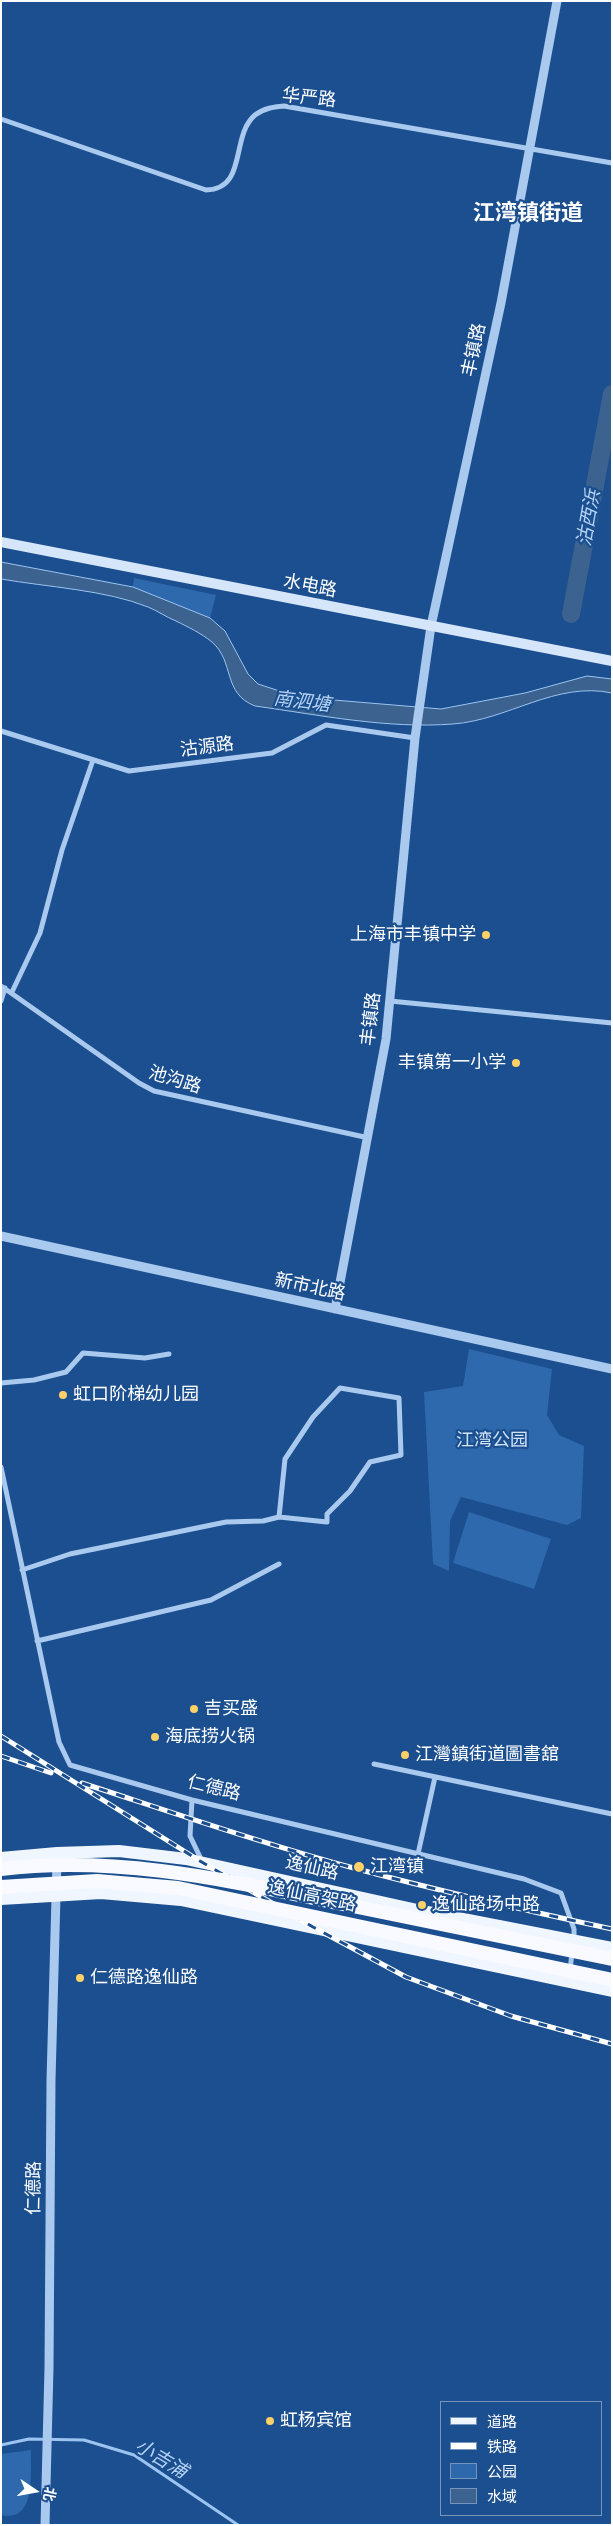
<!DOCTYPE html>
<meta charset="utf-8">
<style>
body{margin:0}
#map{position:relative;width:613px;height:2526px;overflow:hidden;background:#1b4f8f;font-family:Raleway,"Noto Sans SC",sans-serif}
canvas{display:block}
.frame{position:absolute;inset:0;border:2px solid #fff;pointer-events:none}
.legend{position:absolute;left:440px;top:2401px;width:162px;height:115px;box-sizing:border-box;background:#1b4f8f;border:1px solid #7695bc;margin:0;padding:6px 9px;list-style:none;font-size:15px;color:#fff}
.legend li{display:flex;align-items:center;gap:10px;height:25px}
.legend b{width:25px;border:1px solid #7695bc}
.north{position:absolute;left:10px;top:2466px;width:50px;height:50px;-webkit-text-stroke:4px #1b4f8f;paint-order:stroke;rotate:102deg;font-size:14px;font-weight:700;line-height:20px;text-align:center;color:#fff}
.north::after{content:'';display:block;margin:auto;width:18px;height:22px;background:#fff;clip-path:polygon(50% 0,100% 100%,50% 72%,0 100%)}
</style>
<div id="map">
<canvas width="613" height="2526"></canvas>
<div class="frame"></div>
<ul class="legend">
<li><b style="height:6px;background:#f0f6ff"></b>道路</li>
<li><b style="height:6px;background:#fff"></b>铁路</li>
<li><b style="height:14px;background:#2e69ad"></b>公园</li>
<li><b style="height:14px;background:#3c6290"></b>水域</li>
</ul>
<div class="north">北</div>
</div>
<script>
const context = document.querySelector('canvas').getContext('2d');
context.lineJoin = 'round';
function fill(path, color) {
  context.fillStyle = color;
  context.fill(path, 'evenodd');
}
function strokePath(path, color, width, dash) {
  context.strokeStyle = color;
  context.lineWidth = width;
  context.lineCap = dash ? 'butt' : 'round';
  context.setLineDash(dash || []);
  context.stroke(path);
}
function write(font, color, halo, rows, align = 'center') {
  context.font = font + ' Raleway,"Noto Sans SC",sans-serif';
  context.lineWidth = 4.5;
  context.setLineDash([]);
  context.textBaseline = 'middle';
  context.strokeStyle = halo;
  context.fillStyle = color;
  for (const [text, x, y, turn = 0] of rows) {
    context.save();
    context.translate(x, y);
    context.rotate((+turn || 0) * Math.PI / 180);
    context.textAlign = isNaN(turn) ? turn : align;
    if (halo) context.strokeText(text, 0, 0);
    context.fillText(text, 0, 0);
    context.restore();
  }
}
fill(new Path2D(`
 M134,578l82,17 -6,23 -77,-31z
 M469,1349l83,20 -5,46 12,20 25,11 -3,72 -14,7 -106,-28 -11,24 -1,50 -16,-7 -9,-172 39,-6z
 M469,1512l82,27 -17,50 -81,-26z
 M31,2450c-1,23 6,73 -30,65v-61z`), '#2e69ad');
const water = new Path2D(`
 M1,562l132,25 77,31 15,13 23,43 10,10 40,13 143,12 84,-16 62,-17 25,3v14c-56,-12 -104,27 -159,31 -66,5 -133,-9 -198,-18 -33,-13 -20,-44 -43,-64 -11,-9 -24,-15 -36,-21 -10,-4 -18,-10 -28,-14 -42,-17 -101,-20 -147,-28z`);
fill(water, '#3c6290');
strokePath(water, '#9cc4f0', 1);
strokePath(new Path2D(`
 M1,2445l28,-6 55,1 50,15 104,70`), '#9cc4f0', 3);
strokePath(new Path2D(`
 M571,614l41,-220`), '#3c6290', 18);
strokePath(new Path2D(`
 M1,119l205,71c42,-1 24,-54 49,-75 9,-7 19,-8 29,-9l328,57
 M1,731l128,40 143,-18 54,-28 89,13
 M1,986l138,97 15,8 215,47
 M12,992l28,-59 22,-83 31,-90
 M1,1001l4,-13
 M390,1001l222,22
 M1,1383l33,-3 32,-8 17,-19 62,5 24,-4
 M1,1467l58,275 11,23 122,35 332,79 37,14 13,36v12
 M22,1570l48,-16 156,-32 37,-1 16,-4 6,-58 28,-42 27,-29 59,10 2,57 -31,7 -20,29 -23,23v8l-48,-5
 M37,1641l174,-41 68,-36
 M374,1764l238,50
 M192,1800l-2,36 11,23
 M418,1854l17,-77
 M570,1971l2,-19`), '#a9c9ee', 5);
strokePath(new Path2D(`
 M1,1236l611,133
 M335,1309l51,-270 29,-301 16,-112 70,-323 56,-302
 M45,2525l4,-157 2,-288 6,-220`), '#a9c9ee', 9);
strokePath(new Path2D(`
 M1,542l611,119`), '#d6e6fa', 10);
strokePath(new Path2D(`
 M1,1858l56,-5 62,-2 67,8 236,52 190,37
 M1,1899l100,-6 80,7 431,91`), '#f0f6ff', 12);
const rail = new Path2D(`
 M1,1736l199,125 113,66 93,50 105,39 101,28
 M1,1756l50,17
 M82,1783c92,30 185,62 279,87 83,22 167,41 251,59`);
strokePath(rail, '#fff', 5);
strokePath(rail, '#1b4f8f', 3, [9]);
strokePath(new Path2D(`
 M1,1869c115,-14 225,11 337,34 91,19 182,38 274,56
 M1,1887l96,-6 81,7 434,92`), '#f8faff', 14);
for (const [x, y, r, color] of [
 [486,935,5,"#ffd166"],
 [516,1063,5,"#ffd166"],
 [63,1395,5,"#ffd166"],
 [194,1709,5,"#ffd166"],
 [155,1737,5,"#ffd166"],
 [405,1755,5,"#ffd166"],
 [359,1867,6,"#ffd166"],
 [422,1905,5,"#ffd166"],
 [80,1978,5,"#ffd166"],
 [270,2421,5,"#ffd166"]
]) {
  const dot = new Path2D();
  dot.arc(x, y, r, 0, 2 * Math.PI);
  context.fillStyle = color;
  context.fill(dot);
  strokePath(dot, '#1b4f8f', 2);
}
write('18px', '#fff', '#1b4f8f', [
 ["华严路",309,98,6],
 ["丰镇路",474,350,-78],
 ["水电路",310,586,11],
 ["沽源路",207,747,-7],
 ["丰镇路",371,1019,-83],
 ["池沟路",175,1080,17],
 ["新市北路",310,1287,12],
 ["仁德路",214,1788,14],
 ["逸仙路",312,1868,13],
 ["逸仙高架路",312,1896,12],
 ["仁德路",34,2188,-89]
]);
write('18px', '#fff', '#1b4f8f', [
 ["上海市丰镇中学",476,935,"right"],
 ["丰镇第一小学",506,1063,"right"],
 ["虹口阶梯幼儿园",73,1395],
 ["吉买盛",204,1709],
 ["海底捞火锅",165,1737],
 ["江灣鎮街道圖書舘",415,1755],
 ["江湾镇",370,1867],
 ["逸仙路场中路",432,1905],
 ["仁德路逸仙路",90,1978],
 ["虹杨宾馆",280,2421]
], 'left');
write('18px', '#cfe3fa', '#1b4f8f', [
 ["江湾公园",492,1441]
]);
write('italic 19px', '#b5d3f5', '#1b4f8f', [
 ["沽西浜",589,518,-80],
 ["南泗塘",302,702,7],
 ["小吉浦",161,2459,31]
]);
write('bold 22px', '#fff', '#1b4f8f', [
 ["江湾镇街道",528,213]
]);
</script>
